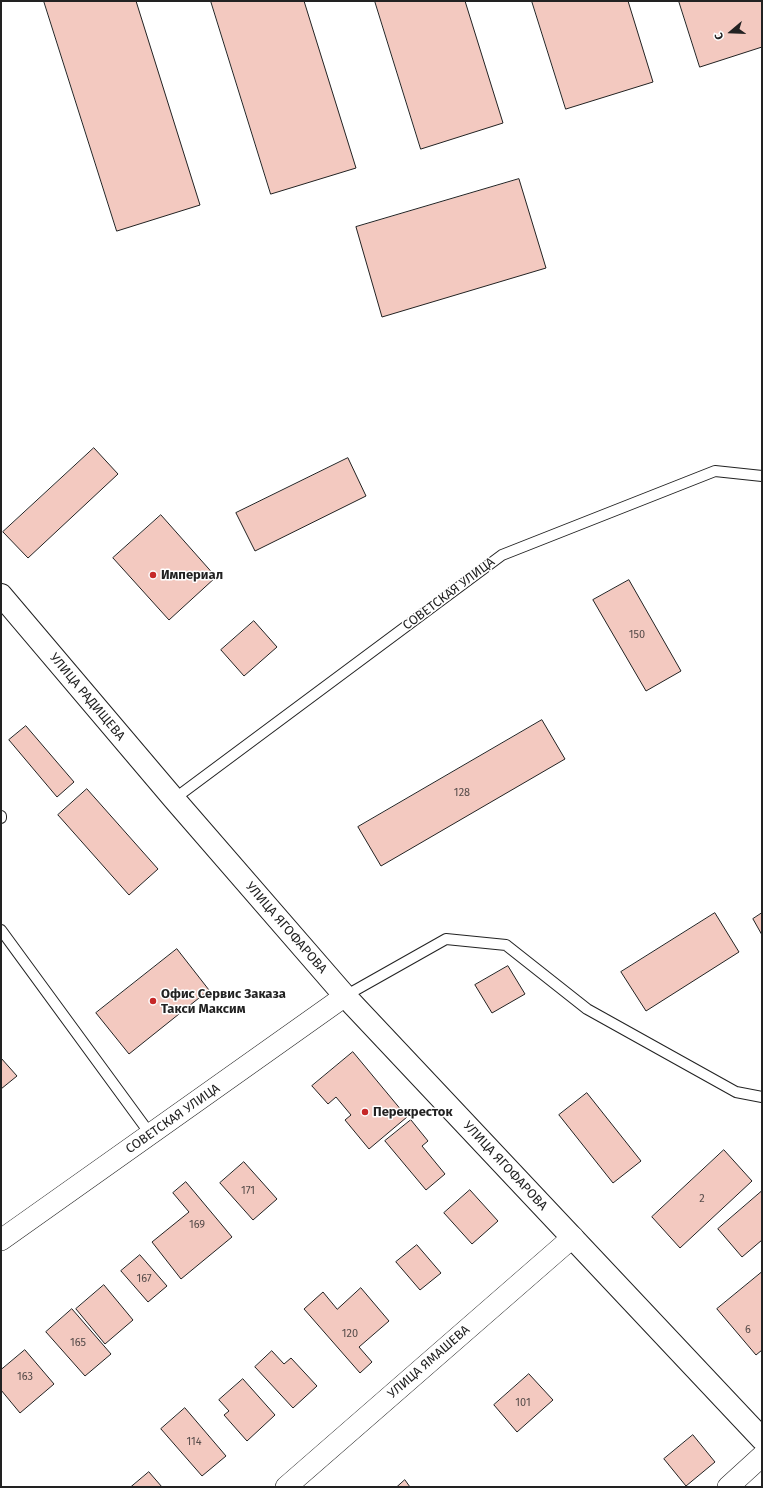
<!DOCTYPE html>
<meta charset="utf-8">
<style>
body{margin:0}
#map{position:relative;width:763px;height:1488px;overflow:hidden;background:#fff;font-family:"Fira Sans",sans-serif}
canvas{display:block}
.frame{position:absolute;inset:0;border:2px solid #222;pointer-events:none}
.north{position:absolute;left:711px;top:12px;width:40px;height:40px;-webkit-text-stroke:3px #fff;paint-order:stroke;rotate:251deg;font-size:11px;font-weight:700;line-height:16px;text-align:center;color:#222}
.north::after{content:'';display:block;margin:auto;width:14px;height:18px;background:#222;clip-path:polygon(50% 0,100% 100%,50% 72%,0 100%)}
</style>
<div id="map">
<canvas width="763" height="1488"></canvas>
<div class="frame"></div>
<div class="north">С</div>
</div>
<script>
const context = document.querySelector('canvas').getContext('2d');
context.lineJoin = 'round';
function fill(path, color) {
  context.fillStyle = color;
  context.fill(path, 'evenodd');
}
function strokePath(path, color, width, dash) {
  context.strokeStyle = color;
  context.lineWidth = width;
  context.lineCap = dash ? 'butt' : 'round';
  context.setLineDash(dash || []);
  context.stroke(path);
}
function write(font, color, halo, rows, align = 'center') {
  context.font = font + ' "Fira Sans",sans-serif';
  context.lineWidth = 3;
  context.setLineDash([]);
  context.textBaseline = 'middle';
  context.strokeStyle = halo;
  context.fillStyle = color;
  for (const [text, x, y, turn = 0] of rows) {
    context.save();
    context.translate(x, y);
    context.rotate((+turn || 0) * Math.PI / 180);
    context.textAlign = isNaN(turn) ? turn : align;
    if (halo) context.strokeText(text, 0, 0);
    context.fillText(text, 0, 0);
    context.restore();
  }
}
const building = new Path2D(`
 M44,1h92l64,204 -83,26z
 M211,1h93l52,167 -85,26z
 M375,1h90l38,122 -82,26z
 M532,1h96l25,81 -87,27z
 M679,1h83v46l-62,20z
 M519,179l27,89 -164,49 -26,-90z
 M94,448l24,26 -90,84 -25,-26z
 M348,458l18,38 -111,55 -19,-38z
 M161,515l55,62 -47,43 -56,-62z
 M629,580l52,91 -35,20 -53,-91z
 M254,621l23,26 -33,29 -23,-26z
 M542,720l23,39 -184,107 -23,-39z
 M26,726l48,56 -17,15 -48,-57z
 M87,789l71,80 -29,26 -71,-80z
 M715,913l24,39 -93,59 -25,-39z
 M762,913v22l-9,-16z
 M177,949l32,41 -80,64 -33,-41z
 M508,966l17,28 -33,19 -17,-28z
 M353,1052l54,65 -38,32 -24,-29 6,-5 -15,-18 -8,7 -16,-18z
 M1,1058l16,18 -16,13z
 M587,1093l54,68 -28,22 -54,-68z
 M411,1120l17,21 -6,5 23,28 -19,16 -41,-49z
 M724,1150l28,31 -72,67 -28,-31z
 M244,1162l33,37 -24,21 -33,-37z
 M186,1182l46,55 -51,42 -29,-37 37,-30 -16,-19z
 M470,1190l28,31 -26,23 -28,-31z
 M762,1191v49l-20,17 -24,-28z
 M417,1245l24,28 -21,17 -24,-28z
 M140,1255l27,31 -19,16 -27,-31z
 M762,1272v78l-6,5 -39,-46z
 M104,1285l29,35 -28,24 -29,-35z
 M361,1288l28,33 -30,26 13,15 -12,11 -56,-64 19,-17 14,17z
 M72,1309l39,45 -26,22 -39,-44z
 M25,1350l29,34 -34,29 -19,-23v-20z
 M272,1351l12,13 7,-6 26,28 -24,22 -38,-41z
 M529,1374l24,26 -36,32 -23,-27z
 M243,1379l32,36 -28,26 -23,-26 5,-4 -10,-11z
 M185,1408l41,48 -24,20 -41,-47z
 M693,1435l22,27 -29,24 -22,-27z
 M149,1472l13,15h-31z
 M405,1480l5,7h-13z`);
fill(building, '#f3c9c0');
strokePath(building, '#222', 1);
const service = new Path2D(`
 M174,799l328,-244 213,-84 47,5
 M1,816v2
 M1,930l150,205
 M345,996l101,-57 60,6 81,64 149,83 26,5`);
const minor = new Path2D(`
 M1,1240l344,-244
 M286,1487l287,-250
 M728,1487l34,-31`);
const primary = new Path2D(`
 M1,595l173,204 171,197 417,443`);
strokePath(service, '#222', 12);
strokePath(minor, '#222', 22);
strokePath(primary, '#222', 24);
strokePath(service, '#fff', 10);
strokePath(minor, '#fff', 21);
strokePath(primary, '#fff', 22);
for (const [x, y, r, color] of [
 [153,575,4,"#c62828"],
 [153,1001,4,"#c62828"],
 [365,1112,4,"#c62828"]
]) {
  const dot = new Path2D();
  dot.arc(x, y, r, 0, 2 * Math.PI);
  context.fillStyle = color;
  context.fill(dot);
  strokePath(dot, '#fff', 1.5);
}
write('11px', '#564c4a', null, [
 ["150",637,635],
 ["128",462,793],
 ["171",248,1191],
 ["2",702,1199],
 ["169",197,1225],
 ["167",144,1279],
 ["6",748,1330],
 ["120",350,1334],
 ["165",78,1343],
 ["163",25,1377],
 ["101",523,1403],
 ["114",194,1442]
]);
write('bold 13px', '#222', '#fff', [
 ["Империал",161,575],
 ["Офис Сервис Заказа",161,994],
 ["Такси Максим",161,1009],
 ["Перекресток",373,1112]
], 'left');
write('13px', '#222', '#fff', [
 ["СОВЕТСКАЯ УЛИЦА",449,594,-37],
 ["УЛИЦА РАДИЩЕВА",87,697,50],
 ["УЛИЦА ЯГОФАРОВА",286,928,49],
 ["СОВЕТСКАЯ УЛИЦА",173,1119,-35],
 ["УЛИЦА ЯГОФАРОВА",505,1166,47],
 ["УЛИЦА ЯМАШЕВА",429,1362,-41]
]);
</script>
